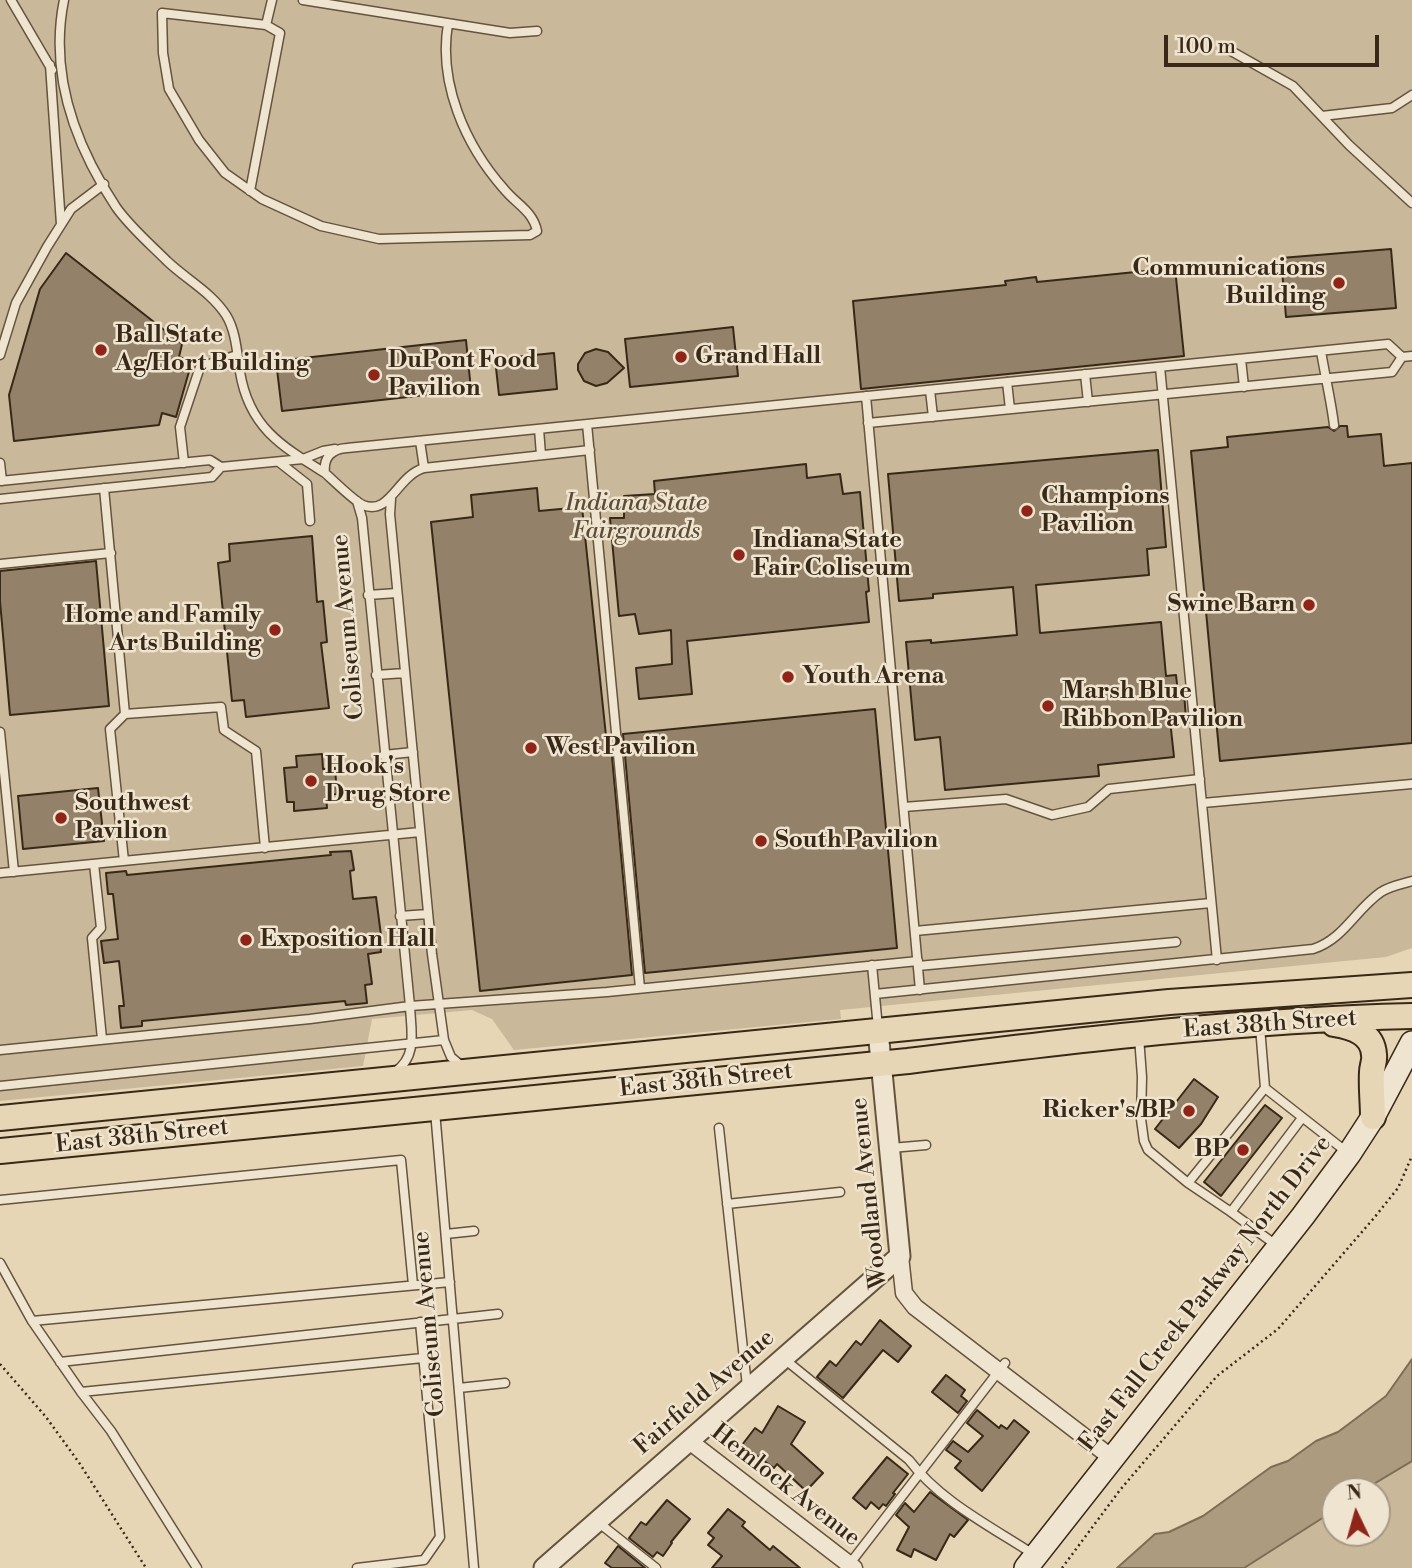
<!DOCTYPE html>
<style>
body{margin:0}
#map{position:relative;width:1412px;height:1568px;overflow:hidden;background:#e7d6b5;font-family:"Libre Bodoni",serif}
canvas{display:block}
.north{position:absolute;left:1321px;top:1477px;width:70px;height:70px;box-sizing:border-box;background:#efe4cf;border:2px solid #a69985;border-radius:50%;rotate:355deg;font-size:19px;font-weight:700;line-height:28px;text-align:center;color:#382817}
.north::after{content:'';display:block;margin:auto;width:24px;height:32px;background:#8f2418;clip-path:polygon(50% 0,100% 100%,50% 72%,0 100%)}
.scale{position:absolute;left:1164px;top:35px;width:215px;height:32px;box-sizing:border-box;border:4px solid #382817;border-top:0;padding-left:9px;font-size:21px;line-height:24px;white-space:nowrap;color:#382817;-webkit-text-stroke:5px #efe4cf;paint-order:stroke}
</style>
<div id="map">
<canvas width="1412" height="1568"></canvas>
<div class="north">N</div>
<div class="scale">100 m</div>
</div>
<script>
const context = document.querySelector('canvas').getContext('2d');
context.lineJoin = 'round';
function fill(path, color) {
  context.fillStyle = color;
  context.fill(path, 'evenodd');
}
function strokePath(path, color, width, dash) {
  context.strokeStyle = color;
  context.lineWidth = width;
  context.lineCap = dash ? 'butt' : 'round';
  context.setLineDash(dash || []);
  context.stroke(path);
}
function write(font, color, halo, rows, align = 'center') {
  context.font = font + ' "Libre Bodoni",serif';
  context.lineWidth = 5;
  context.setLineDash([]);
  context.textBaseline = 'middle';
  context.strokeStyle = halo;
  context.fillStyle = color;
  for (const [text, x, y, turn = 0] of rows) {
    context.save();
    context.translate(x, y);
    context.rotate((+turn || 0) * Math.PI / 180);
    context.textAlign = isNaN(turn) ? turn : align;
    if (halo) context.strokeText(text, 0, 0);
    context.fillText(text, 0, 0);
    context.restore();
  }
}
fill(new Path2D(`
 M0,0h1412v948l-26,9 -546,53 1,9 -327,31 -22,-31 -20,-9 -100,9 -9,47 -363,35z
 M1412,1461v107h-168l91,-58v23h42v-42h-15z`), '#c9b89a');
const water = new Path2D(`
 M1412,1359v102l-50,30h-27v19l-91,58h-127l38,-34 14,-2 34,-16 68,-49 17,-6 28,-20 22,-9 48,-36z`);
fill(water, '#ac9b7f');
strokePath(water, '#7e6d55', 2);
const building = new Path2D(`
 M1391,249l5,59 -110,9 -5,-59z
 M66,253l116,91 -3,13 13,4 -16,56 -14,-4 -3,12 -145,16 -5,-46 31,-106z
 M1175,268l9,88 -323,33 -8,-88 153,-16 -1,-4 31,-4 1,5z
 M733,327l5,49 -108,11 -5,-48z
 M466,340l5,50 -189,21 -6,-50z
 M596,349l12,3 16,16 -17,15 -11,3 -12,-5 -6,-11v-6l7,-11z
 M554,353l3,36 -58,6 -4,-36z
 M1340,426h7l1,11 33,-3 3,32 28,-3v280l-192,18 -29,-310 37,-4 -1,-10 101,-10 6,4z
 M1158,450l8,97 -19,2 2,26 -113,10 4,48 121,-11 5,54 10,-1 2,18h6l2,25 -16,2 4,37 -76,8 1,11 -154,14 -5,-53 -25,3 -9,-98 25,-2v3l86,-8 -4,-48 -80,7v4l-34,3 -11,-127z
 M806,464l1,14 33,-4 3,20 17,-2 9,99 -3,1 3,30 -182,19 5,53 -53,5 -3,-31 36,-4 -1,-34 -32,4 -4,-20 -16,2 -9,-98h14v-22l31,-2 -1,-13z
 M537,488l2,23 43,-4 24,229 4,-1 22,240 -152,16 -49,-469 42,-5 -2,-22z
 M312,536l5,66 6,-1 4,41 -6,1 8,65 -83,9 -2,-17 -12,1 -14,-138 12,-2 -1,-17z
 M96,561l13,145 -99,9 -10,-114v-30z
 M875,709l22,239 -252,25 -22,-239z
 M322,754l1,15 12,-1 2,26 -11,1 1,13 -33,3v-9h-7l-3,-34 13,-1 -1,-11z
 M98,788l6,53 -81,8 -5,-53z
 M351,851l3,19 -4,1 3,28 23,-2 6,46h-2l1,9 -13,2 4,30 -7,1 2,18 -21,2 -1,-4 -203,20v5l-21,2 -2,-22h5l-5,-45 -15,2 -3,-22 17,-2 -5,-45h-5l-2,-21 20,-2 1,4 204,-20 -1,-3z
 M1194,1079l24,18 -17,27 -22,24 -24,-19z
 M1265,1105l17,13 -61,78 -17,-14z
 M880,1320l31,26 -13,16 -15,-12 -40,48 -26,-21 13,-16 6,5 20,-25 5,4z
 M946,1375l19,15 -4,6 6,5 -9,12 -26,-21z
 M778,1406l27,16 -14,22 32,29 -17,18 -29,-27 -3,4 -32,-23 13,-17 7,5z
 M977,1410l22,18 2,-3 6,4 7,-9 15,12 -47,59 -27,-23 6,-7 -15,-11 7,-9 15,11 15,-16 -16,-13z
 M887,1457l21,17 -15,19 2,1 -9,12 -3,-2 -4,5 -8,-7 -5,7 -13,-11z
 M930,1492l38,28 -14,17 -4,-3 -14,26 -22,-11 -3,8 -14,-7 12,-23 -13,-12 9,-12 9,9z
 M667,1500l23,19 -19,23 1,1 -9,13 -6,-4 -4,5 -24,-19 12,-16 5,3z
 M728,1509l17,13 -3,4 28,24 3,-4 27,22h-88l10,-12 -14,-11 6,-7 -6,-5z
 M618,1546l27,22h-33l-7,-5z`);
fill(building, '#938269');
strokePath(building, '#382817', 2);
const service = new Path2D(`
 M11,0l41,70
 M64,0c-15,74 11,145 52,207 14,20 34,37 51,54 20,19 44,31 59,54 10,16 11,38 14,57 9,55 41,74 85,101
 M272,0l-6,25 -104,-12 1,40 6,36 30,51 26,33 37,26 59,27 58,13 151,-4 7,-4c-4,-20 -21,-27 -33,-42 -39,-44 -66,-106 -56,-165
 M303,0l207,33 27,-2
 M1224,47l69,39 56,59 63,58
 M50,65l11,159
 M1322,116l70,-8 20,-13
 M250,191l30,-158 -14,-8
 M1321,351c4,25 10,49 13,74
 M0,355l16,-52 31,-56 24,-38 33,-25
 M1241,359l3,28
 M1160,367l57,593
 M1085,374l3,28
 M1007,382l3,27
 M930,390l3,27
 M866,396l54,594
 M868,423l524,-51 10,-15
 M587,424l53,564
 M539,429l2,26
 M420,441l4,27
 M590,450l-166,18c-27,8 -34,48 -61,37 -9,-4 -29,-24 -38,-32 -2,-16 7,-24 22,-25l1041,-104 14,13 10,-1
 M279,462l28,22 3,37
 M0,463l2,18
 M184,463l-4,-36 20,-60 37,-12
 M0,481l210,-21 11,7 82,-8 20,-8 12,-2
 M104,488l21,226 -15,15 14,132
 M0,499l212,-22 9,-10
 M391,499l-1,15 42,440 12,86 7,17 12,10
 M357,501l5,17 48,488c1,25 8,50 -15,66
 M0,564l111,-11
 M368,595l29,-2
 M376,675l29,-2
 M125,714l96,-7 3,23 32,21 9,97
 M0,732l14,140
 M384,755l29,-3
 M1203,803l209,-19
 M904,807l102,-8 46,16 36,-8 21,-18 91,-10
 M94,864l7,64 -9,10 10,101
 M0,873l420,-41
 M400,916l28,-2
 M915,931l296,-28
 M872,965l6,63
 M918,966l258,-24
 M875,994l438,-45c31,-10 42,-39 68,-57 9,-6 21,-8 31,-11
 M1139,1037l3,40 -1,42 3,22 4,9 40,33 43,29 45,33
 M0,1050l310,-31 100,-13 197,-14 311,-31
 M0,1086l444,-46
 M1265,1088l83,65
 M435,1111l39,457
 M719,1128l28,258
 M891,1148l35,-3
 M1188,1183l77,-95 -5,-61
 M0,1200l401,-40 12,125
 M727,1204l113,-12
 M1231,1212l71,-94
 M446,1234l28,-3
 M0,1263l32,58 49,71 30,39 86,137
 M32,1321l418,-39
 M783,1358l126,102c31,41 81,66 124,94
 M60,1362l438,-48
 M459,1388l46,-5
 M81,1392l342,-34
 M599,1523l57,45
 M848,1566l157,-203
 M357,1568l67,-8 16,-23 -20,-215`);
const minor = new Path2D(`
 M900,1256l4,37 11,14 197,151
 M688,1440l166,128`);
const tertiary = new Path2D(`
 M544,1568l356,-312 -22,-225`);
const secondary = new Path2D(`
 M1026,1568l277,-352 46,-62 24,-37 39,-74`);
const primary = new Path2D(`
 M1334,1024c18,3 39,9 40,31 1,6 -2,11 -2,17 -1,15 1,30 1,45
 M0,1118l1169,-116 243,-17
 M0,1151l908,-90c167,-21 336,-41 504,-45`);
strokePath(service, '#64543e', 11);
strokePath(minor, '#64543e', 19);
strokePath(tertiary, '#64543e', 23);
strokePath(secondary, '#382817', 26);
strokePath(primary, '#382817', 28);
strokePath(new Path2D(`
 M0,1364l46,53 34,47 66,104
 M1062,1568l58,-78 97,-114 61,-47 96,-111 24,-30 14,-32`), '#382817', 2.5, [2, 3.5]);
strokePath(service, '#efe4cf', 8);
strokePath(minor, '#efe4cf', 16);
strokePath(tertiary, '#efe4cf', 19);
strokePath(secondary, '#efe4cf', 23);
strokePath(primary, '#e7d6b5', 24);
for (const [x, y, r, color] of [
 [1339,283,7,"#8f2418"],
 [101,350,7,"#8f2418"],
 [681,357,7,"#8f2418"],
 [374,375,7,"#8f2418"],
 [1027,511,7,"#8f2418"],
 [739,555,7,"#8f2418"],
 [1309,605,7,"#8f2418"],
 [275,630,7,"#8f2418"],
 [788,677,7,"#8f2418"],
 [1048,706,7,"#8f2418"],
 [531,748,7,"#8f2418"],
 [311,781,7,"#8f2418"],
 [61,818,7,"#8f2418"],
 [761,841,7,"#8f2418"],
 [246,940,7,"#8f2418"],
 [1189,1111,7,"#8f2418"],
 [1243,1150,7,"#8f2418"]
]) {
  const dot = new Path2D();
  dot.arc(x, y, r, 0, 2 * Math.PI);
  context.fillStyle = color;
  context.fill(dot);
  strokePath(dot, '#efe4cf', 2.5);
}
write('bold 24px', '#382817', '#efe4cf', [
 ["Communications",1325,269,"right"],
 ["Building",1325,297,"right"],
 ["Ball State",115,336],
 ["Ag/Hort Building",115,364],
 ["Grand Hall",695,357],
 ["DuPont Food",388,361],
 ["Pavilion",388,389],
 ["Champions",1041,497],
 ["Pavilion",1041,525],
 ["Indiana State",753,541],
 ["Fair Coliseum",753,569],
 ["Swine Barn",1295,605,"right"],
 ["Home and Family",261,616,"right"],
 ["Arts Building",261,644,"right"],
 ["Youth Arena",802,677],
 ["Marsh Blue",1062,692],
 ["Ribbon Pavilion",1062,720],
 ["West Pavilion",545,748],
 ["Hook's",325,767],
 ["Drug Store",325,795],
 ["Southwest",75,804],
 ["Pavilion",75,832],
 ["South Pavilion",775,841],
 ["Exposition Hall",260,940],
 ["Ricker's/BP",1175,1111,"right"],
 ["BP",1229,1150,"right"]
], 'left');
write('italic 24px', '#5c4c38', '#efe4cf', [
 ["Indiana State",636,504],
 ["Fairgrounds",636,532]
]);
write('24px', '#382817', '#efe4cf', [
 ["Coliseum Avenue",349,627,-95],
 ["East 38th Street",1270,1025,-4],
 ["East 38th Street",706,1081,-6],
 ["East 38th Street",142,1137,-6],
 ["Woodland Avenue",870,1193,-96],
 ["East Fall Creek Parkway North Drive",1206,1294,-52],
 ["Coliseum Avenue",430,1324,-95],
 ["Fairfield Avenue",705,1393,-41],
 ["Hemlock Avenue",785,1486,38]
]);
</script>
